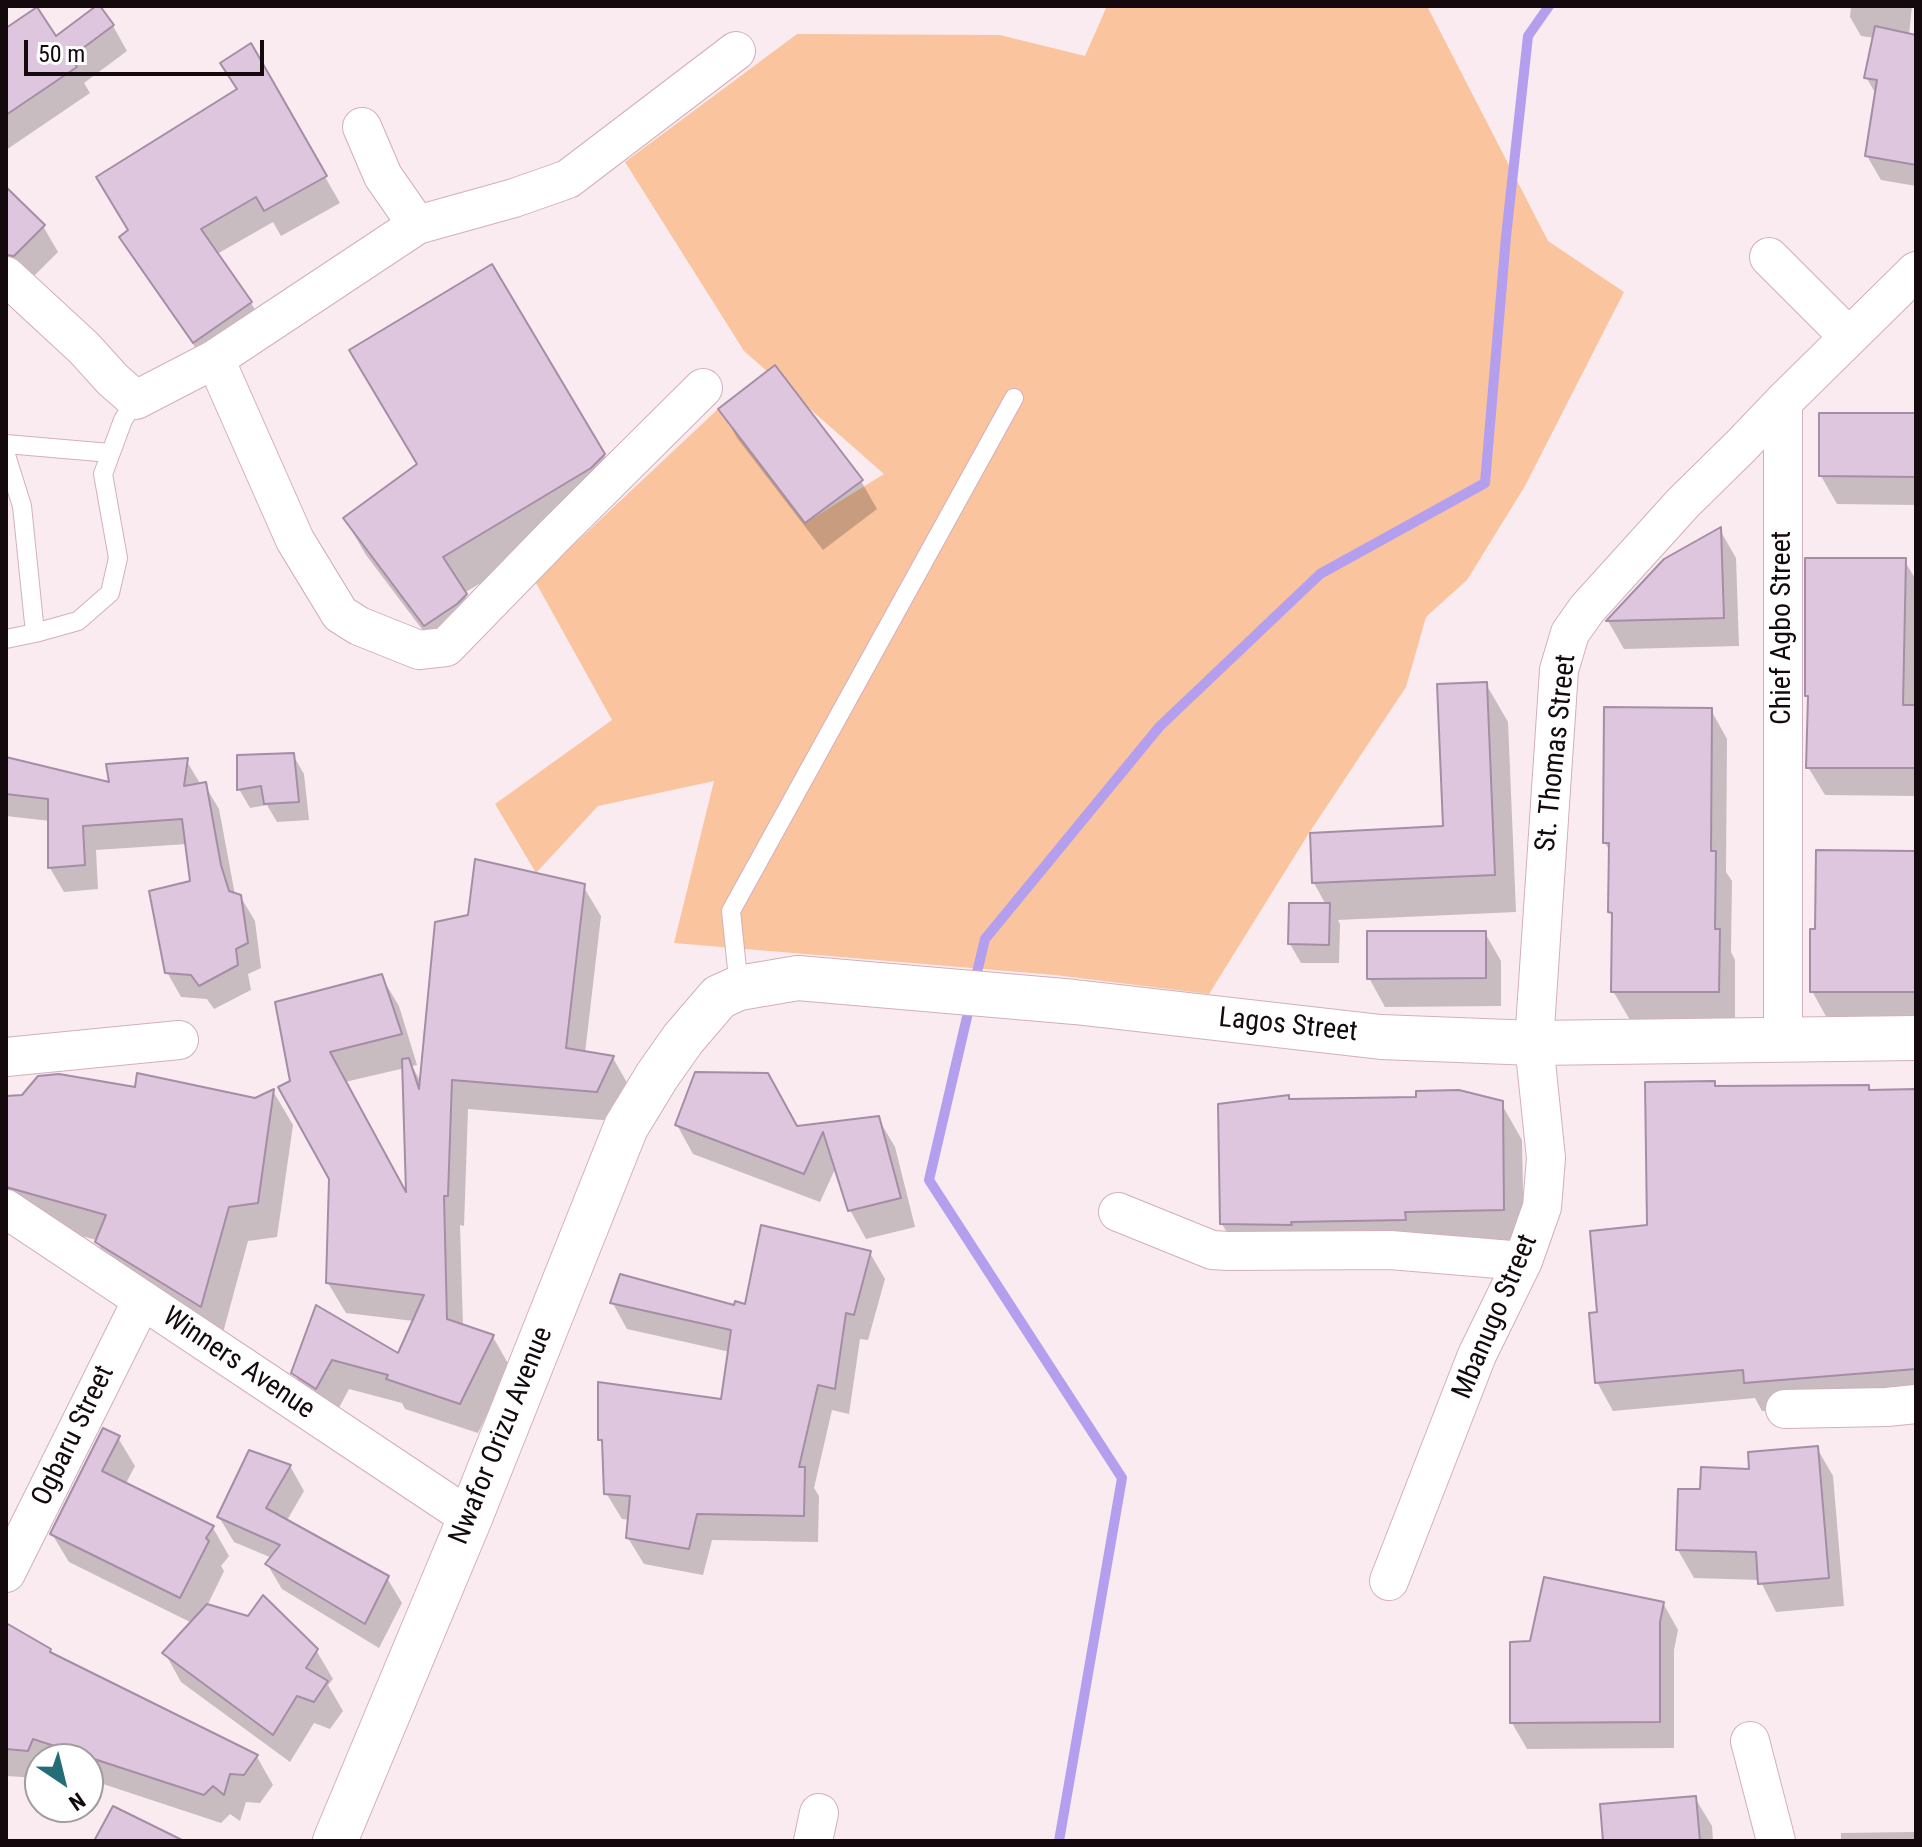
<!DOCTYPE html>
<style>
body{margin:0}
#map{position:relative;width:1922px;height:1847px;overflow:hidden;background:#faebf0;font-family:"Roboto Condensed",sans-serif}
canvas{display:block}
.frame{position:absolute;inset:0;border:8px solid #14090d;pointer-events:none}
.north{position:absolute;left:24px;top:1743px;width:80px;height:80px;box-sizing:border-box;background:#fff;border:2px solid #a19d9e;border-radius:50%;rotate:145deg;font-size:22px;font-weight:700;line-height:32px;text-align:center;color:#14090d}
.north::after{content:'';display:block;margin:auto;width:28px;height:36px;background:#236e76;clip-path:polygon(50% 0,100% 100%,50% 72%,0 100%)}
.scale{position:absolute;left:24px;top:40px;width:240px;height:36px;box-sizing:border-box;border:4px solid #14090d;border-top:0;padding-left:10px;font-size:24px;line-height:28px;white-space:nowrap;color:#14090d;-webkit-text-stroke:6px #fff;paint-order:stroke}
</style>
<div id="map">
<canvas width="1922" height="1847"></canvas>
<div class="frame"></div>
<div class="north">N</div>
<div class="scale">50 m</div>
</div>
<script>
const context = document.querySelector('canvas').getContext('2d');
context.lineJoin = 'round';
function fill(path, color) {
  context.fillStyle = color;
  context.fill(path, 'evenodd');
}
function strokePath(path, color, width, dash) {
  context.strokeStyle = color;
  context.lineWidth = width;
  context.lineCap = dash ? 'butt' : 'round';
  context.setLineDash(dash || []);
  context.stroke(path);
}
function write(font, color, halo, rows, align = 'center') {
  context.font = font + ' "Roboto Condensed",sans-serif';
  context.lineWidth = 7;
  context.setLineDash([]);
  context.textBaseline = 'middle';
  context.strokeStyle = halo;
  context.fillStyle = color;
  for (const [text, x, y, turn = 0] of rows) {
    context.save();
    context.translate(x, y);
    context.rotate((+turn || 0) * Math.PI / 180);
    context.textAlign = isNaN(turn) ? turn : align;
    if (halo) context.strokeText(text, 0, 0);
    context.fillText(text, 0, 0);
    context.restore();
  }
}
fill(new Path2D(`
 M1107,6h320l121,235 76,51 -99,194 -58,94 -41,37 -20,70 -97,146 -100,161 -154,-19 -381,-32 40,-162 -116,25 -62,67 -41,-69 117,-84 -77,-139 183,-172 87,114 79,-49 -140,-123 -119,-189 172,-128 203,1 85,21z`), '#fac49f');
fill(new Path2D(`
 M1851,6h61l-3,29 7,2v149l-35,-6 -14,-24 10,-60 -11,-19 9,-39 -14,-2 -11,-19z
 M113,26l14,25 -43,32 6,10 -84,57v-119l50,7z
 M250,46l90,157 -59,33 -8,-14 -56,32 34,49 15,25 -57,39 -73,-104 -15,-26 9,-6 108,-140z
 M6,190l37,36 15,26 -29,29 -23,4z
 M721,409l140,72 16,28 -54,41 -86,-112z
 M1916,416v89l-79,-1 -16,-28z
 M604,455l21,36 -13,13 -148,89 22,38 -40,30 -80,-106 -21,-36z
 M1720,530l16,28 3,88 -115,3 -16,-28 42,-46z
 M1904,560l12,20v216l-91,-1 -17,-28 2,-66 -3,-5z
 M1486,684l22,38 8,190 -178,8 2,4 -1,39h-38l-11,-19 36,-39 -12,-22 131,-55z
 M1711,710l16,29 -1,133 6,9 -1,71 4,8v60h-105l-17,-29 1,-71 -4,-8v-61l-5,-8z
 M293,755l11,19 5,46 -32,2 -10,-17 -17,3 -11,-19z
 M6,759l106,26 74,-25 15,25 3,-1 15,25 16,86 5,1 15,25 6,47 -13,6 3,16 -37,19 -7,-10 -26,-2 -14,-25 25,-89 -5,-39 -91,6 2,39 -34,3 -14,-24v-47l-44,-5z
 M1916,853v167h-88l-16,-29z
 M583,886l18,30 -16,137 28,5 17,30 -16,33 -146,-12 -4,117 -4,-1 3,101 30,11 17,30 -32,66 -73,-24 -3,-6 -53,-14 -15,28 -23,-14 -17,-31 23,-64 81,48 16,-35 -68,-8 -18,-30 3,-105 -39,-96 89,-106 18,30 18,59 -5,1 10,18zM405,1068l3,130 -63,-116z
 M1485,933l16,28v45l-116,1 -16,-29z
 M1714,1083l3,5 151,-1 3,5 45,-1v307l-154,13 -7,-13 -142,13 -16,-29 2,-68 50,-87z
 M137,1090l119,10 17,-9 20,34 -16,112 -29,4 -27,99 -104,-64 -21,-36 -67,-19 -23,-22v-101z
 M1288,1097l2,4 211,2 21,37 2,106 -281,14 -21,-36z
 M878,1118l17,29 20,80 -49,12 -16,-29 -14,-43 -16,35 -127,-48 -16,-29 120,3z
 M870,1253l15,26 -17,61 -8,-1 -11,75 -17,-4 -18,78 5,8 -1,46 -106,-2 -9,35 -59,-11 -16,-26 2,-18 -8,-1 -16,-26 -1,-46 -5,-7 122,-38 8,-50 -103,-23 -15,-27 135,4z
 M118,1438l17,28 -10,19 88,43 16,28 -8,10 3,5 -17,35 109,44 17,29 -5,6 15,26 -13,18 -16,-6 -24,39 -109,-80 -16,-29 27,-30 -123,-61 -17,-28z
 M1817,1448l16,28 11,130 -68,6 -16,-32 -66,-2 -16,-28 24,-58 49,-21z
 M290,1466l14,25 -18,31 101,56 15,25 -23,45 -97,-59 -15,-25 5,-6 -38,-16 -15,-25z
 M1663,1603l15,27 -4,20v98l-147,1 -15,-26 20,-80z
 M6,1626l43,24 4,6 204,101 16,28 -13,18 -14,-1 -6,19 -10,-7 -9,9 -133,-44v-20h-48v19l-34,-2z
 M1695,1798l17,28 1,15h-108z
 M1916,1832v9h-75v-8z`), '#0003');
strokePath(new Path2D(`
 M974,985l11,-46 175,-213 160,-152 165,-91 21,-246 22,-201 21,-30
 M970,1004l-41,176 193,298 -63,363`), '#b49fef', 10);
const building = new Path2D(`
 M96,6h4l14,19 -43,32 6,10 -71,48v-87l31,-21 19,29z
 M1875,26l41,9v130l-51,-9 12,-76 -13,-2z
 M251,43l76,133 -63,35 -8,-14 -55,32 51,73 -59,41 -74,-106 9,-7 -32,-53 141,-88 -17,-26z
 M6,187l39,38 -31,31 -8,-1z
 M492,264l113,190 -14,14 -148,89 24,37 -10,10 -33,22 -81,-108 74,-54 -68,-114z
 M775,365l88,115 -58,43 -87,-114z
 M1819,413h97v64l-97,-1z
 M1721,527l3,91 -118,3 58,-62z
 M1805,558h101l-3,147h12v63h-109l2,-72h-3z
 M1487,682l8,193 -183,8 -2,-50 133,-7 -6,-142z
 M1604,707l108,1 -1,143h5l-1,78h5l-1,63h-108l1,-79 -4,-1 1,-69h-6z
 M294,753l5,49 -35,2 -3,-18 -24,4v-35z
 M6,757l103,25 -3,-18 82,-6 -4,28 22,-4 15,83 8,26 12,4 7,48 -12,6 2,16 -39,21 -8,-11 -26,-2 -16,-82 41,-10 -8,-62 -99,7 2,39 -37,3v-69l-42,-5z
 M1816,850l100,1v141h-106v-63h5z
 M475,859l110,25 -19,164 48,8 -17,36 -145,-12 -4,116h-4l3,123 47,16 -34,69 -74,-25 2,-4 -56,-15 -16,29 -25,-16 25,-68 82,48 26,-58 -98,-12 3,-104 -51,-92 12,-6 -15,-79 107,-28 20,60 -72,18 76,140 -4,-133 7,-1 10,31 16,-167 33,-7z
 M1289,903h41l-1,42 -41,-1z
 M1367,931h119v47l-119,1z
 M695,1072l73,1 29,53 82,-10 22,82 -53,13 -25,-79 -19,42 -129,-49z
 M137,1073l118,25 19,-9 -16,114 -29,4 -28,100 -106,-65 11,-27 -100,-28v-91l16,-1 16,-19 21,-2 76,13z
 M1715,1081v5l154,-1v5l47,-1v280l-172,14 -1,-13 -148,13 -6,-70 8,-1 -7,-81 57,-6 -2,-143z
 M1459,1090l44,11 1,109 -99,2 1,8 -115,2 1,3 -72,-1 -2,-120 71,-9v4l127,-2v-6z
 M761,1225l110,26 -17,64 -8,-2 -11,76 -17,-4 -19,82h6l-1,49 -107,-2 -8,35 -63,-11 4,-42 -26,-2 -2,-54h-4v-58l123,17 10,-69 -121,-27 10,-29 114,31 1,-4 10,3z
 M103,1428l17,8 -18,35 112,55 -8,12 3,3 -29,57 -130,-64z
 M1818,1446l11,132 -71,6 -2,-32 -80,-2 2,-61h22l1,-22 48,2 -1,-17z
 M249,1450l42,15 -25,43 123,68 -24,48 -100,-60 15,-19 -63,-28z
 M1544,1577l120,25 -4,20v100l-150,1v-81l20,-1z
 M263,1595l55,54 -12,19 22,13 -14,21 -17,-6 -24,39 -111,-82 45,-49 41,12z
 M6,1623l45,26 -1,3 208,103 -14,20 -14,-1 -6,21 -11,-9 -9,9 -171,-56 -5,12 -22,-2z
 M1696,1796l4,45h-97l-3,-37z
 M113,1806l71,35h-90z`);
fill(building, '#dfc6df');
strokePath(building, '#a48da5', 2);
const service = new Path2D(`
 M6,444l104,9
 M6,455l16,51 13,127
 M6,639l29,-6 43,-12 32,-28 8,-35 -15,-84 20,-54 13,-20
 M739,988l-8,-77 283,-513`);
const minor = new Path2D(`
 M362,127l21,49 34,49
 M1769,257l80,80
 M6,276l78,72 29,32 23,20 79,-41 202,-134 97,-27 54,-19 168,-128
 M215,359l80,181 45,74 19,12 60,24 27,-3 108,-111 149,-148
 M1783,1040v-638l133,-131
 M6,1057l173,-17
 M6,1209l464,309
 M1118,1212l94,38 16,1 162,-1 133,11
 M1785,1409l102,-2 29,-3
 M6,1573l136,-273
 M1389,1581l88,-226 46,-94 19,-54 4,-49 -12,-115 25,-373 11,-37 17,-24 96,-106 59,-58 41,-43
 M1750,1741l26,100
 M813,1841l6,-28`);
const tertiary = new Path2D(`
 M335,1841l135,-323 156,-391 31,-51 26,-37 36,-42 20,-9 59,-10 277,24 306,35 153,6 382,-5`);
strokePath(service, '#d3afbb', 20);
strokePath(minor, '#d3afbb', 40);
strokePath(tertiary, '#d3afbb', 46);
strokePath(service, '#fff', 18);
strokePath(minor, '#fff', 38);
strokePath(tertiary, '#fff', 44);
write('28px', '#14090d', '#fff', [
 ["Chief Agbo Street",1783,628,-90],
 ["St. Thomas Street",1557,753,-84],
 ["Lagos Street",1288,1026,6],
 ["Mbanugo Street",1496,1317,-67],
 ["Winners Avenue",238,1364,34],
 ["Ogbaru Street",74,1436,-64],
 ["Nwafor Orizu Avenue",502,1436,-68]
]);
</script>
